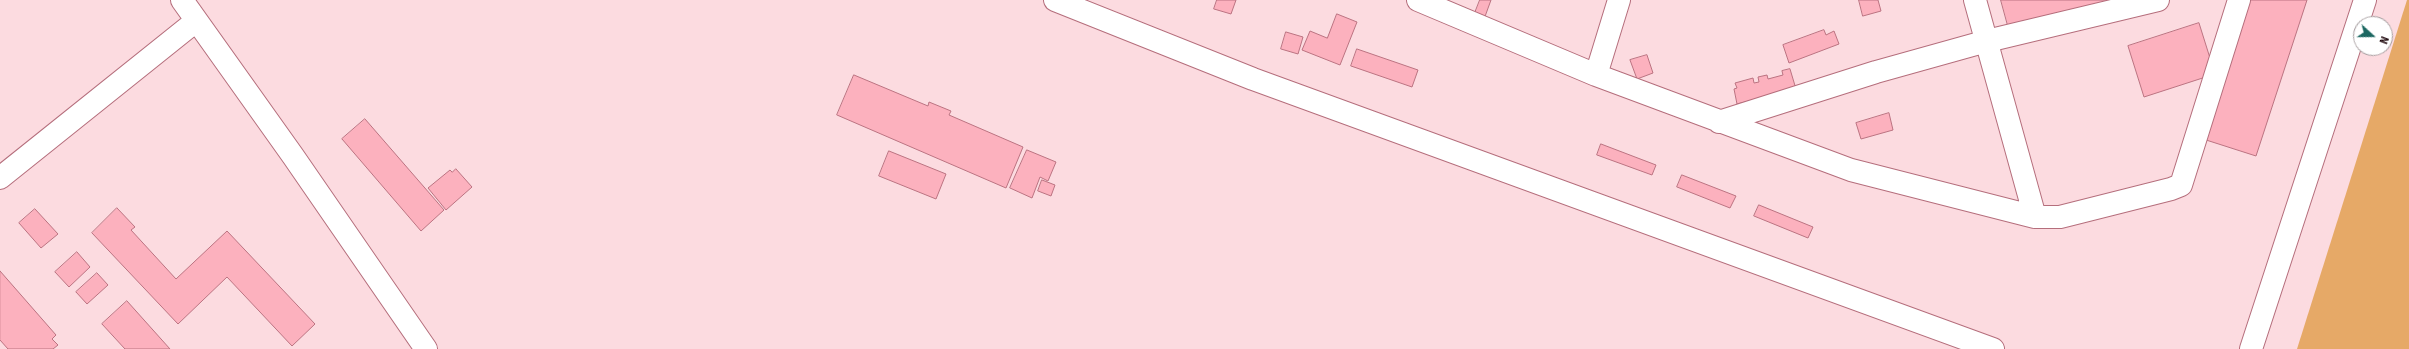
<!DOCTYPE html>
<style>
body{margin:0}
#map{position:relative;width:2409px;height:349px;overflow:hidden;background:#fcdbe0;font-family:"Source Sans 3",sans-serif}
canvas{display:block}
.north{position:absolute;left:2353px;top:16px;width:40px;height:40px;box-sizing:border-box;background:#fff;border:1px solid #a49b9d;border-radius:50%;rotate:111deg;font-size:11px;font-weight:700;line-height:16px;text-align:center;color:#1c0409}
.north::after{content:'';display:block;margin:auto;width:14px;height:18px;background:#1c6761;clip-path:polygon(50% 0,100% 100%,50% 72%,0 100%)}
</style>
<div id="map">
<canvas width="2409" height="349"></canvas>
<div class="north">N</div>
</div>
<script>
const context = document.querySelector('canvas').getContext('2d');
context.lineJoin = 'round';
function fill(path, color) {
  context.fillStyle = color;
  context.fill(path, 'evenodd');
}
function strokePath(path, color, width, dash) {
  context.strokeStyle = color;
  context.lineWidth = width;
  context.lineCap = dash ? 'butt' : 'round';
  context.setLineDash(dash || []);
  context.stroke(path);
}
fill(new Path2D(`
 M2407,0h2v349h-112z`), '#e6a967');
const building = new Path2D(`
 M1217,0h19l-5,14 -17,-5z
 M1480,0h11l-8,22 -10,-4z
 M1859,0h19l3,11 -18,5z
 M2001,0h116l-107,33z
 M2248,0h59l-51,156 -53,-17z
 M1337,14l20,8 -17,43 -38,-15 8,-19 17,7z
 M2199,23l16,51 -71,23 -16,-51z
 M1824,30l2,5 8,-4 5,13 -50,19 -6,-18z
 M1286,32l17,5 -5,17 -17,-5z
 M1357,49l61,21 -6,17 -61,-21z
 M1647,55l6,18 -16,6 -7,-19z
 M1790,69l6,20 -59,15 -3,-15 3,-1 -2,-5 18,-5 1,5 5,-1 -1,-5 9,-2 1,4 15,-4 -1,-4z
 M854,75l74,31 1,-4 22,9 -2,4 74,32 -17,41 -169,-73z
 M1889,113l4,17 -32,9 -5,-16z
 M365,119l79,91 -23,21 -79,-92z
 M1601,144l55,21 -4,10 -55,-20z
 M1027,150l29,12 -8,19 -8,-4 -8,21 -22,-10z
 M889,151l57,23 -10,25 -57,-23z
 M456,169l16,18 -26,23 -18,-22 22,-18 2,2z
 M1682,175l54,21 -6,12 -53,-21z
 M1042,180l13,5 -4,11 -13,-5z
 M1759,205l54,22 -5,11 -54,-22z
 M117,208l18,19 -4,3 45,49 51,-48 88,93 -23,22 -65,-69 -49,47 -86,-91z
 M35,209l23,25 -17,14 -22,-25z
 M77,252l13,15 -21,20 -14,-15z
 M0,271l56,64 -4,4 6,6 -5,4h-45l-8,-9z
 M97,273l11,12 -21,19 -11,-12z
 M127,301l43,48h-45l-23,-25z`);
fill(building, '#fcb1be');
strokePath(building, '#bb7381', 1);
const minor = new Path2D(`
 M182,0l111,156 133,193
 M1055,0l198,79 740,270
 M1418,0l178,75 255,95 184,47h25l111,-28 10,-4 58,-185
 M1975,0l60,217
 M1596,75l23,-75
 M1719,122l157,-50 111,-31 171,-41
 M0,178l196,-157
 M2251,349l114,-349`);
strokePath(minor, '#b56e7c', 24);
strokePath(minor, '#fff', 22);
</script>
